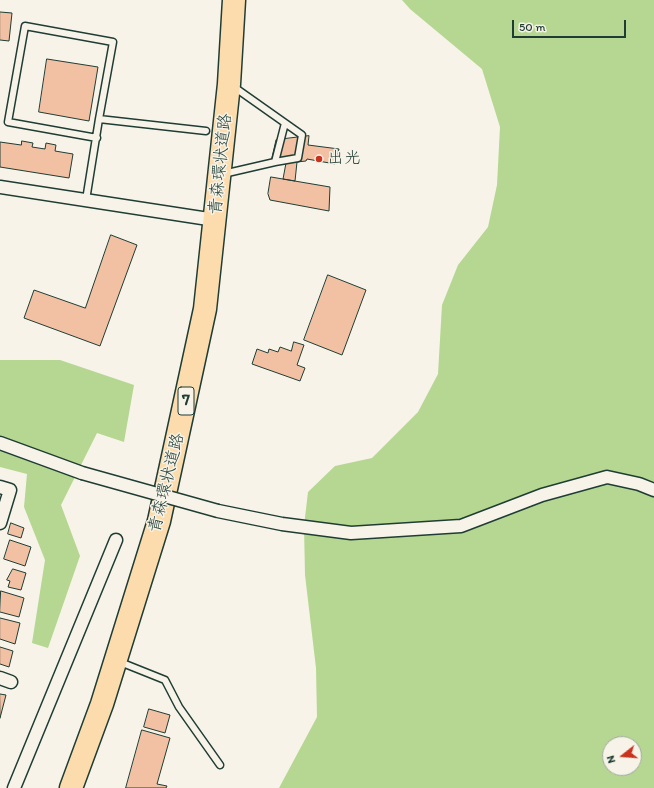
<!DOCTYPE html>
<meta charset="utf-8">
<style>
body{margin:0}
#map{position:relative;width:654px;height:788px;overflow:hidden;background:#f7f3e8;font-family:Itim,sans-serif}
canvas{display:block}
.north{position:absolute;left:602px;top:736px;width:40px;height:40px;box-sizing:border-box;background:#f7f3e8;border:1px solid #a1aaa0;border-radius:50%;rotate:253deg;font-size:11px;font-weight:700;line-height:16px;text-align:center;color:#1f3d34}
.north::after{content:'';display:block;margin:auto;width:14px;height:18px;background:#c8321e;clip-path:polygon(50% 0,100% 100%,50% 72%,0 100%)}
.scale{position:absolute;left:512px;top:20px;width:114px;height:18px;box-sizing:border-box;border:2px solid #1f3d34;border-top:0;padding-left:5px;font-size:12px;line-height:14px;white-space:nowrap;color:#1f3d34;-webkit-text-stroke:3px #f7f3e8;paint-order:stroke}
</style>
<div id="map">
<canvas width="654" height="788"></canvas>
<div class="north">N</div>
<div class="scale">50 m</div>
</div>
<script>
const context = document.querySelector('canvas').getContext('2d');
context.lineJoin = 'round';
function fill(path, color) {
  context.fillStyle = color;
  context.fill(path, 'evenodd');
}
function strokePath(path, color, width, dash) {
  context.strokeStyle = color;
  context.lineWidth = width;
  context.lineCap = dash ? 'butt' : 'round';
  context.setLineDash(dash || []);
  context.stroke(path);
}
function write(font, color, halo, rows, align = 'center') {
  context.font = font + ' Itim,"Klee One",sans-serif';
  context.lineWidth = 3;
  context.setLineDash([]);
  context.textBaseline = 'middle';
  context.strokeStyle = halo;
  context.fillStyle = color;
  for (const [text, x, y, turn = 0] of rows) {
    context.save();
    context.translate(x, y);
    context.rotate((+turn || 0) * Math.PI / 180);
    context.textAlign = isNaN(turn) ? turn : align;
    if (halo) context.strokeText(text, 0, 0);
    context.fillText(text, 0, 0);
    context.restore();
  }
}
fill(new Path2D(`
 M402,0h252v788h-375l38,-71 -1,-49 -11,-93 -1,-49 4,-34 27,-26 37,-8 46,-46 20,-38 4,-69 16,-40 30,-38 9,-42 3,-58 -18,-58 -72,-60zM610,744h24v24h-24z
 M0,360h60l74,25 -10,57 -27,-9 -36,72 19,51 -32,92 -16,-5 13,-83 -21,-53 3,-33 -27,-7z`), '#b5d791');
const building = new Path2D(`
 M0,12l12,1 -3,28 -9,-1z
 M47,59l51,8 -9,54 -50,-9z
 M309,136l-1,9 31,4 -4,15 -28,-5 -1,2 -9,1 -2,19 -12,-2 3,-16 -16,3 6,-26z
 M22,141l11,2 -1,4 13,2 1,-6 10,2 -1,6 18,3 -4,24 -69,-11v-25l21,3z
 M271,177l59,10 -1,24 -59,-11 -2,-6z
 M111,235l26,10 -37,101 -76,-28 10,-28 51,18z
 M328,275l38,15 -24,65 -38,-15z
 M294,342l10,3 -7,20 8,3 -5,13 -48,-17 5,-15 11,4 1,-4 9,3 2,-5 11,4z
 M11,523l13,5 -3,10 -13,-4z
 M10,540l21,7 -6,19 -21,-7z
 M13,569l13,4 -5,17 -13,-3 2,-6 -3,-1z
 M1,591l23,7 -5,19 -19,-5z
 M0,618l20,5 -5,21 -15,-5z
 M0,647l13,4 -4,16 -9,-3z
 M0,694l6,1 -6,23z
 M149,709l21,6 -5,18 -21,-6z
 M142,730l28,8 -13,46 10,2 -1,2h-40z`);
fill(building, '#f2c0a3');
strokePath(building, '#1f3d34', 1);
const lane = new Path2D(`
 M97,138l-89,-16 17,-96 88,16 -14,77
 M275,162l23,-4 4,-23 -17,-12
 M223,174l52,-12 10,-39 -51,-36
 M86,200l13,-81 107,12
 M120,662l45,18 14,27 41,58`);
const street = new Path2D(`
 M0,187l215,33
 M0,443l82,30
 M0,487l10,3 -10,33
 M218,511l64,13 69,9 110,-7 81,-31 65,-18 32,7 15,6
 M0,678l11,4
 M14,788l102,-248`);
const highway = new Path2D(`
 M71,788l31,-84 57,-183 46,-212 24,-225 5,-84`);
strokePath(lane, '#1f3d34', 9);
strokePath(street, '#1f3d34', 15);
strokePath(highway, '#1f3d34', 25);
strokePath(lane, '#f7f3e8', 6);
strokePath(street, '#f7f3e8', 12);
strokePath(highway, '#fcdcac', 22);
const streetBridge = new Path2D(`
 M82,473l136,38`);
strokePath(streetBridge, '#1f3d34', 15, []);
strokePath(streetBridge, '#f7f3e8', 12);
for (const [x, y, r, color] of [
 [319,159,4,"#c8321e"]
]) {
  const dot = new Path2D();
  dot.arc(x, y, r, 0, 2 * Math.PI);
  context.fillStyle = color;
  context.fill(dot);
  strokePath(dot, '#f7f3e8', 1.5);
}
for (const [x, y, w] of [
 [186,401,16]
]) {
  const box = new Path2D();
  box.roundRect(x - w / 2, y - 14, w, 28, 3);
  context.fillStyle = '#f7f3e8';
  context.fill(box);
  strokePath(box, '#1f3d34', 1);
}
write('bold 16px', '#1f3d34', null, [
 ["7",186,401]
]);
write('17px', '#1f3d34', '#f7f3e8', [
 ["出光",327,159]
], 'left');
write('17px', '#1f3d34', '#f7f3e8', [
 ["青森環状道路",221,164,-84],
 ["青森環状道路",167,483,-76]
]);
</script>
